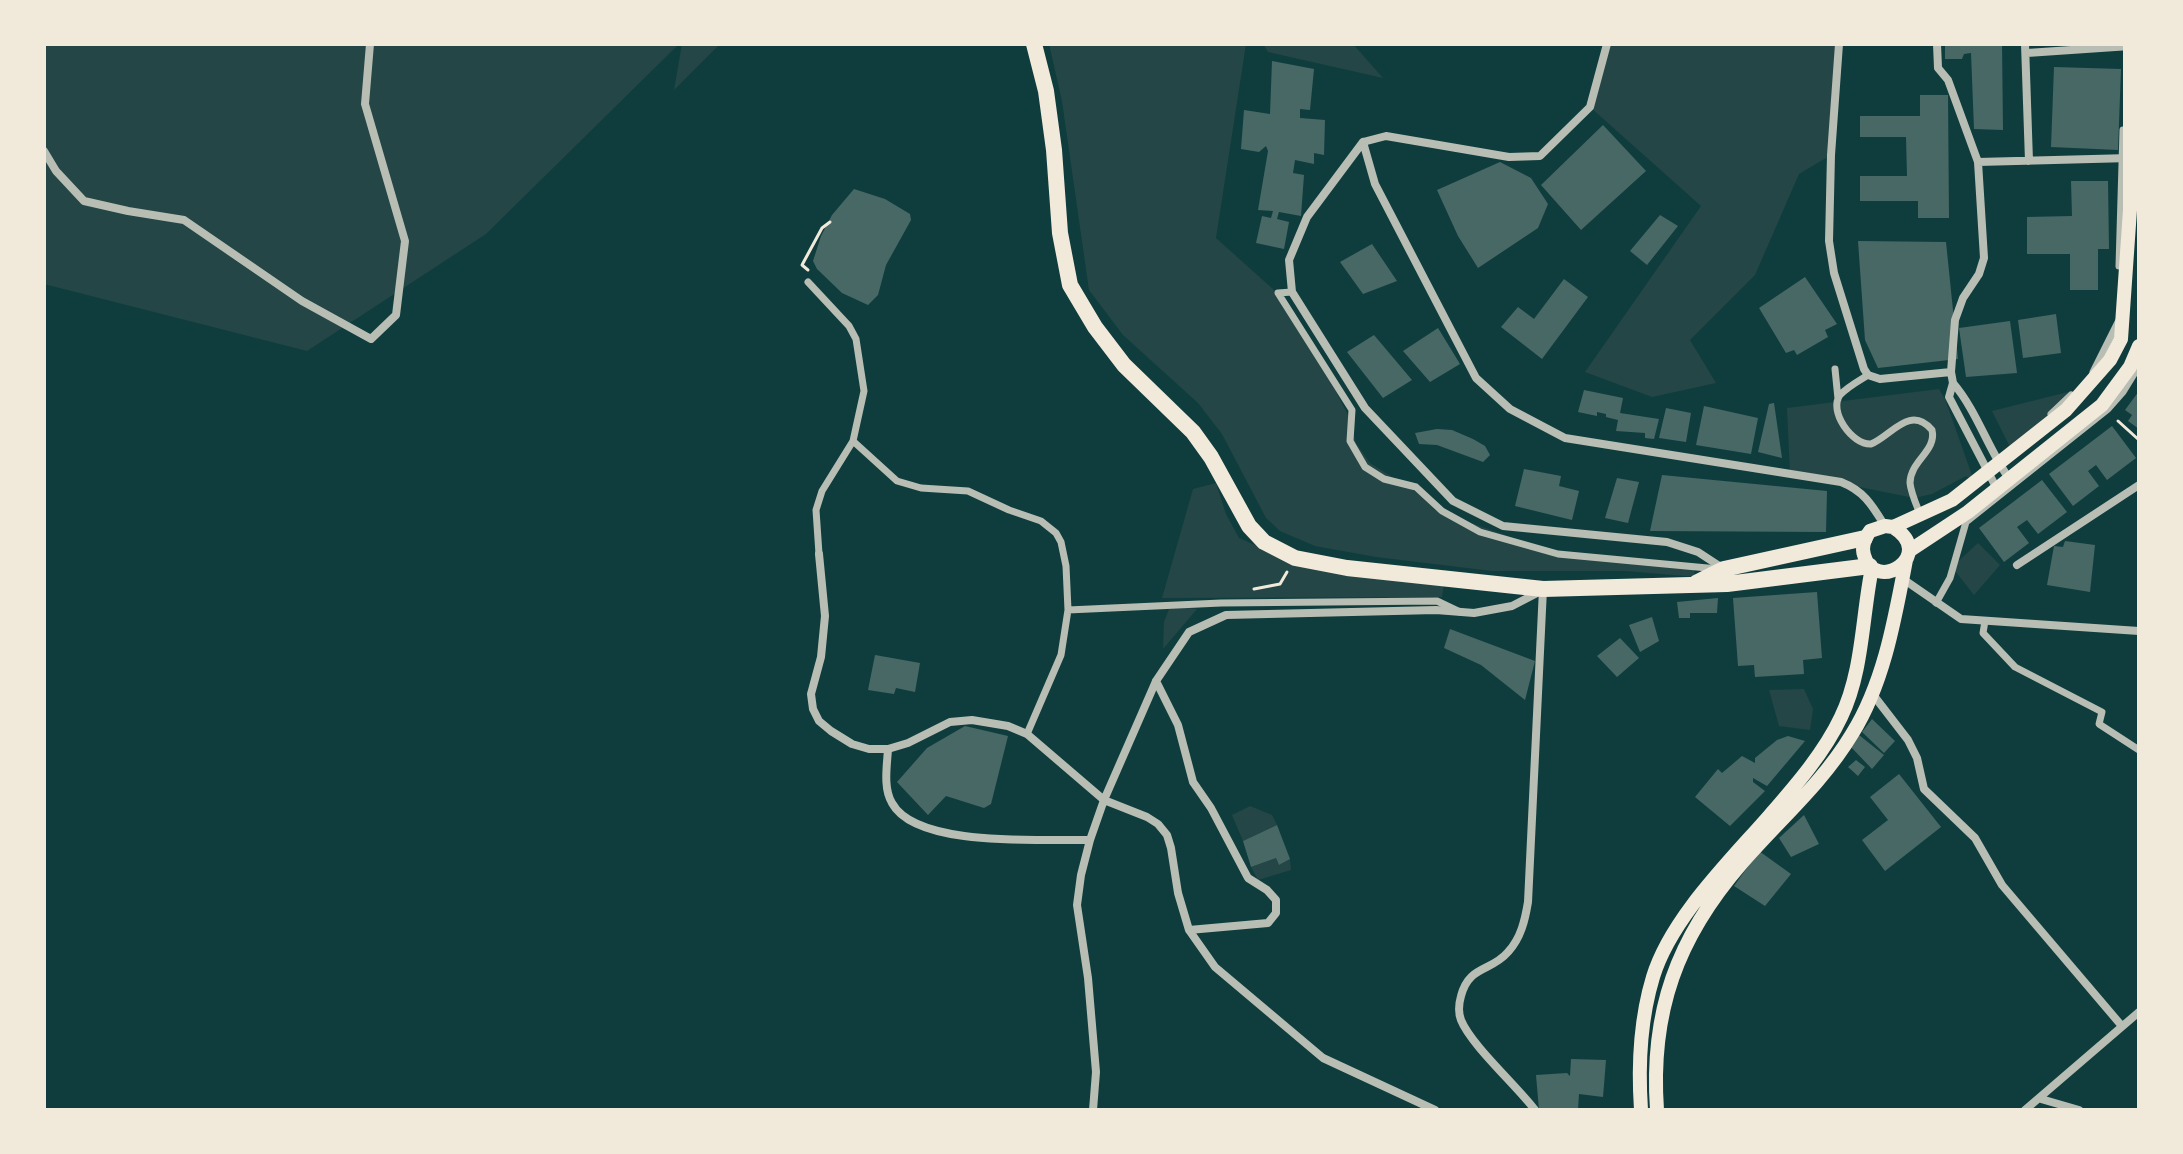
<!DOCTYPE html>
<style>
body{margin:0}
#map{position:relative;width:2183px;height:1154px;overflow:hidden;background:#0f3d3e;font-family:Arial,sans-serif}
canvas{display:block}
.frame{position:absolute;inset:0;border:46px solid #f1e9da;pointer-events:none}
</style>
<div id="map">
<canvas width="2183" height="1154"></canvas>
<div class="frame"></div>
</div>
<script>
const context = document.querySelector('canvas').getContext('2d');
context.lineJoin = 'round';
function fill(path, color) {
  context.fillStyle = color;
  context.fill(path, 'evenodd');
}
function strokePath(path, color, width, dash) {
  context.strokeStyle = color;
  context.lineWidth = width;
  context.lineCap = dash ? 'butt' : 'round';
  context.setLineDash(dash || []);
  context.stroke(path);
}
fill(new Path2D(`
 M44,44h635l-193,190 -179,117 -263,-67z
 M682,44h38l-46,46z
 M1049,44h197l-30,194 58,52 56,90 19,37 7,26 14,20 52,33 13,14 123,44 136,14 1,9 -69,-6h-134l-116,-14 -61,-11 -35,-15 -14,-13 -44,-84 -24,-31 -75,-68 -34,-45 -27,-189z
 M1263,44h90l30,34 -115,-26z
 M1607,44h232l-8,111 -32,19 -44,101 -65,65 26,43 -64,14 -67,-25 116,-166 -111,-99z
 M1939,389l6,10 29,82 -8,-5 -34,18 -18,4 -124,-25 -3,-65z
 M2068,392l-13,22 -42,39 -21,-42z
 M1216,483l10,31 13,24 55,24 150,21 -2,14 -280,1 31,-109z
 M1978,543l22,22 -26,30 -22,-28z
 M1181,607l16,2 -34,40 1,-27 5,-13z
 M1804,689l9,20 -3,21 -31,-4 -10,-36z
 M1250,806l22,9 5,10 -34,16 -11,-26z
 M1276,858l3,7 11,-6 1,11 -33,10 -7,-13z`), '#244646');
fill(new Path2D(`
 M1945,44h57l1,86 -29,-1 -3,-76 -7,1 -2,5h-17z
 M1272,61l42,8 -4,41 -10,-1v9l25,2 -1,35 -10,-2v11l-19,-4 -2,13 11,2 -3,41 -22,-4 -2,7 12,3 -5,27 -28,-6 6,-27 9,2 2,-7 -15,-1 10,-59 -2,-5 -7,6 -18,-3 3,-39 26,4z
 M2054,67l67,2 -3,81 -67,-3z
 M1920,95h28l1,123h-31v-17h-58v-25h47l-1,-39h-46v-21h60z
 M1603,125l43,46 -65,59 -40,-45z
 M1500,162l31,16 17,26 -10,24 -60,40 -20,-32 -21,-46z
 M2071,181h37l1,68h-11v41h-28v-36h-43v-37l45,-1z
 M854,189l31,10 25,15 1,6 -25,45 -8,30 -10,10 -26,-12 -25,-24 -4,-8 8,-25 11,-21z
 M1660,215l18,11 -31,39 -17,-14z
 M1858,241l88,1 12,117 -80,9 -13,-28z
 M1372,244l25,37 -34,13 -23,-32z
 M1805,277l32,47 -12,6 3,7 -31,18 -3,-5 -8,3 -27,-45z
 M1564,279l24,18 -46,62 -41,-32 17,-20 16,12z
 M2056,314l5,39 -38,5 -5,-38z
 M2010,321l7,52 -51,4 -7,-49z
 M1438,328l22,36 -30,18 -27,-31z
 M1374,335l38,45 -29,18 -36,-46z
 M1584,390l39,8 -3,15 39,6 -5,20 -9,-1v-5l-29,-2 2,-11 -12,-3v-3l-9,-2v4l-19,-4z
 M2139,391v38l-11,-8 4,-6 -7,-5z
 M1774,403l8,55 -24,-6 11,-48z
 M1704,406l54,12 -7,36 -55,-9z
 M1666,408l25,5 -5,29 -27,-4z
 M2112,426l24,32 -29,22 -11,-15 -8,6 11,15 -26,20 -24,-32z
 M1437,429l15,1 21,9 12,7 5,9 -7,7 -46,-17 -18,-1 -4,-11z
 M1524,469l37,7 -2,10 20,5 -7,29 -57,-14z
 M1662,475l165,16 -1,41 -176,-1z
 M1617,478l22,4 -11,41 -23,-5z
 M2042,480l25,32 -29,22 -11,-14 -10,7 12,16 -25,19 -25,-34z
 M2065,541l30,4 -5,47 -43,-7 7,-39 9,1z
 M1817,592l5,66 -19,2 1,14 -49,3 -1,-12 -16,1 -5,-68z
 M1718,598l-1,15h-27v5h-11l-2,-16z
 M1652,617l7,24 -19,11 -11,-27z
 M1450,629l85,32 -10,39 -44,-35 -37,-17z
 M1620,638l19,20 -22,19 -20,-21z
 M875,655l45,8 -5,29 -19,-4 -2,6 -26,-4z
 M1872,719l23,22 -11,12 -22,-21z
 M965,726l43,10 -17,68 -7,4 -38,-12 -18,19 -31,-33 30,-34z
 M1859,735l25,20 -12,14 -22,-23z
 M1788,736l17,5 -38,45 -14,-8v4l12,9 -35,35 -35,-29 23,-28 4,4 20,-17 13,7v-5l22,-18z
 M1856,760l9,7 -7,9 -10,-9z
 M1899,774l42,53 -56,44 -23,-31 26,-20 -18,-23z
 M1804,815l15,29 -28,13 -12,-19z
 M1277,825l13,34 -11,6 -3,-7 -25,9 -8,-26z
 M1759,851l32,23 -26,32 -31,-20z
 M1571,1059l35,1 -3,37 -24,-3 -1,16h-39l-3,-35 31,-2 3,3z`), '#486865');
strokePath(new Path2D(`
 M808,270l-6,-5 20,-37 8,-6
 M2118,421l21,19
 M1254,589l26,-5 7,-12`), '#f1e9da', 3);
strokePath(new Path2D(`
 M2119,266l4,-136
 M808,282l41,44 7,13 8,52 -11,50 -31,50 -6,19 3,44
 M1292,292l-14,1 74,117 -2,31 15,26 19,12 32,8 26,24 38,21 78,22 160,15
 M1835,369l3,30
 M2093,372l25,-50
 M1868,375c-8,5 -21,12 -28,20 -12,16 12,50 31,49 20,-8 39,-40 61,-14 5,21 -22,31 -22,53 1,10 6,21 10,31
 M2051,414l20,-19
 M853,441l44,40 24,7 47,3 41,19 32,11 15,12 5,9 5,24 2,44 -7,45 -34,79
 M1936,603l14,-25 16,-56 142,-113 15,-17 16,-26
 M1068,610l153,-7 216,-2 23,11
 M1985,621l-2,12 32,34 87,45 -3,12 40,26`), '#b8beb3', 7);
strokePath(new Path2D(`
 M1839,44l-8,111 -2,86 5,32 30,96 4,6 12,4 71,-7
 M1937,44l1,24 10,12 30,82 6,96 -5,16 -16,24 -8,22 -4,52 2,11 -4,14 48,92
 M2025,44l4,117
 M2027,53l103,-7
 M1363,142l-56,75 -18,43 3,32 73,116 88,93 50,25 164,16 31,10 26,17
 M1363,142l12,42 101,194 34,31 55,29 276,44c23,9 31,23 44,44
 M1363,142l23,-6 123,21 31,-1 50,-49 17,-63
 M44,151l12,20 28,30 44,10 56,9 118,81 69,38 25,-24 9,-74 -40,-137 5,-60
 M1978,162l152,-4
 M1953,383c24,28 35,66 57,97
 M819,554l6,62 -4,41 -10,37 2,15 6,12 12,10 21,13 17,5h19l20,-6 42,-21 22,-2 36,6 19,8 77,66 43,17 11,7 9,11 4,13 7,45 11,37 26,37 108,91 112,52
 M2017,565l122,-80
 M1903,579l58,40 178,12
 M1156,681l22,44 15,57 18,26 37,70 19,12 9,10v13l-8,10 -79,7
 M1871,692l37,48 9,18 7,31 51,49 27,47 119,140
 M888,749c-1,17 -5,39 4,54 24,45 150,36 198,37
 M2041,1099l38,11
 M1093,1110l3,-38 -8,-94 -11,-73 4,-30 9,-35 14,-40 52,-119 33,-49 37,-17 210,-5 38,3 38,-7 27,-14
 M1535,1110c-18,-24 -64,-65 -74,-90 -3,-8 -2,-17 0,-24 8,-31 30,-24 47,-44 13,-14 17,-32 20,-50l15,-313
 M2025,1110l114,-98`), '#b8beb3', 8);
strokePath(new Path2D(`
 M1893,527c45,28 -18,68 -29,28 -3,-9 1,-17 6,-24l15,-5 8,1 59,-27 114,-90 44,-50 11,-21 9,-129v-166
 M1909,551l59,-39 134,-107 28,-38 9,-21
 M1641,1110c-3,-44 -1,-90 12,-133 18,-59 77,-116 117,-162 26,-30 54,-62 71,-98 22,-45 21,-101 31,-149
 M1657,1110c-7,-98 20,-172 84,-246 38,-44 81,-80 111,-130 32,-51 43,-116 54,-174`), '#f1e9da', 14);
strokePath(new Path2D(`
 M1034,44l12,47 8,59 6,83 10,52 25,42 29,38 69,67 18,25 38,69 15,16 31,16 52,10 196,21 184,-5 143,-18
 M1696,583l28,-14 141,-31`), '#f1e9da', 16);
</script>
